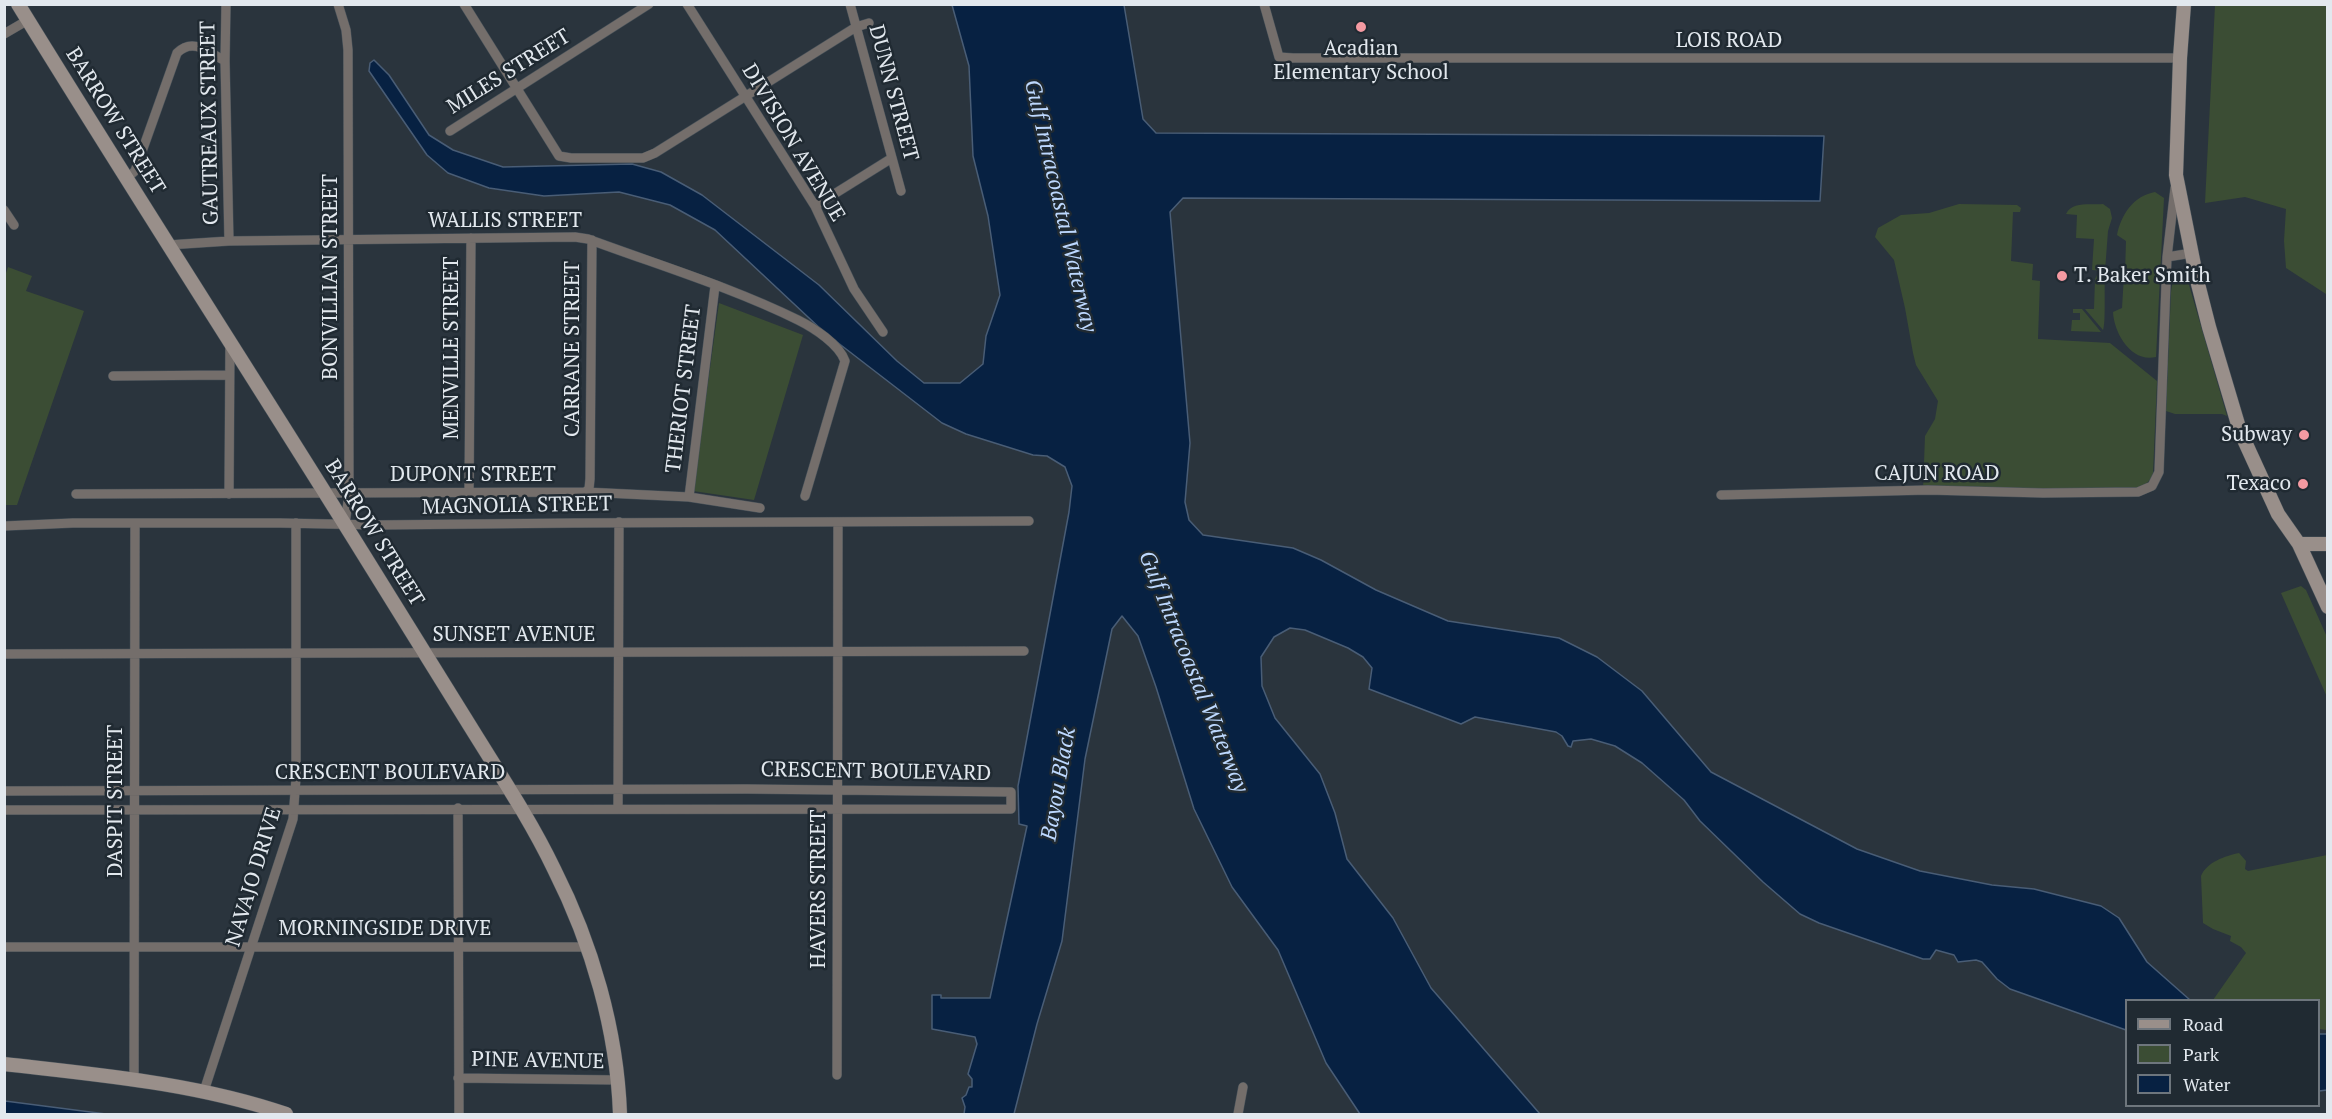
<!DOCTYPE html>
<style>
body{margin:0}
#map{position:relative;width:2332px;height:1119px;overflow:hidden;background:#2a343d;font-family:"PT Serif",serif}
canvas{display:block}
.frame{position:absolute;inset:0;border:6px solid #e2e8ee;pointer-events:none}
.legend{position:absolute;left:2125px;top:999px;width:195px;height:108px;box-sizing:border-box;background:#202a32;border:2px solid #6e767d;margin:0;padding:8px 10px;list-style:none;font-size:18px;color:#e2e8ee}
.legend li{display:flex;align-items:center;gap:12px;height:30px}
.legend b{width:30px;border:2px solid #6e767d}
</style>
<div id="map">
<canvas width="2332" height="1119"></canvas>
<div class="frame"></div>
<ul class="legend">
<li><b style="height:8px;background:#998f8a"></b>Road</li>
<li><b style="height:16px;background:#3b4d34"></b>Park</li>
<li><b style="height:16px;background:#072142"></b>Water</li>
</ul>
</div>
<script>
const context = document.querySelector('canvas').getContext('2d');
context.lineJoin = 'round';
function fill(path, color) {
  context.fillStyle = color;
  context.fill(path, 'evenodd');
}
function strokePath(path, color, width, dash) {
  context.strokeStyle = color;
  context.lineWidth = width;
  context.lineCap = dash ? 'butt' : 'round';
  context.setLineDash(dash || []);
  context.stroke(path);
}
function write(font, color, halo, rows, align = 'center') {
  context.font = font + ' "PT Serif",serif';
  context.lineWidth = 5;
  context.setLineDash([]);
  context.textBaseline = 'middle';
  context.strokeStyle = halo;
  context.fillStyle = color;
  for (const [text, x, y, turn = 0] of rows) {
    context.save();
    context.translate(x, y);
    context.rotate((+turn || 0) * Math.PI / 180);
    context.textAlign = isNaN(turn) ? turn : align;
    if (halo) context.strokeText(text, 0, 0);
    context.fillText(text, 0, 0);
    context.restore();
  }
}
fill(new Path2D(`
 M2215,5h112v292l-1,-3 -40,-26 -2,-27 2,-32 -41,-12 -40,6z
 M2155,192l9,6 -8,159c-25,6 -42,-24 -43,-45l9,-4 2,-33 7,-1 -6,-1 1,-32 -9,-6c4,-20 16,-39 38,-43z
 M1959,204l58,1 4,3 -1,4h-7l-2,49 22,3 -1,16 8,1 -2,58 72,4 47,38 -4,92c-2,9 -10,13 -18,17l-212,-1 2,-53 10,-17 3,-18 -22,-36 -3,-12 -8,-45 -11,-48 -19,-23 3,-9 23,-13 28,-2z
 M2103,204l7,5 2,9 -4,13 -3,40 -13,-1 2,-31 -18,-1 1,-23 -11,-1c6,-13 24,-9 37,-10z
 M8,267l24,9 -6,15 58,20 -67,194h-13v-226z
 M2182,273l5,5 40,138 -5,-2h-47l-9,-3 5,-119c1,-8 2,-17 11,-19z
 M2097,275h8c-1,11 1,49 -2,55l-18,-21h9l1,-30z
 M719,303l84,32 -49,165 -61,-9z
 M2073,309h9l19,23 -30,-1 1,-11h8v-7h-7z
 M2301,586l5,4 21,47v60l-46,-104z
 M2239,853l7,8 -1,8 3,2 79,-16v175l-8,-1 -1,-29h-105l33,-47 -5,-6 -11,-6 1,-5 -18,-7 -10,-6 -2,-47c6,-14 24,-20 38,-23z`), '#3b4d34');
const water = new Path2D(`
 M952,5h172l19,114 13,14 668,3 -4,65 -637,-3 -13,14 20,231 -5,59 4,18 14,15 90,13 28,12 55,30 72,31 111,17 38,19 45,34 69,81 146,77 63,22 72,14 42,4 67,17 18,12 28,44 43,38h-64v30l-116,-41 -13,-10 -15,-17 -6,-2 -18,2 -4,-7 -18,-5 -6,9h-7l-104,-36 -19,-9 -37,-32 -63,-61 -16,-21 -42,-37 -27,-17 -24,-7 -18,2 -2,6 -3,-1 -6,-10 -6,-4 -81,-15 -14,7 -92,-35 3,-21 -9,-11 -15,-9 -43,-18 -15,-2 -16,9 -13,20 1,29 13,32 45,56 15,39 12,46 46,59 38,70 109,126h-180l-34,-51 -48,-113 -46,-63 -38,-78 -38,-122 -18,-51 -16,-20 -10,13 -27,130 -23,182 -25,83 -23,90h-50l1,-7 -3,-9 4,-3 3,-8h3v-8l-4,-5 9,-30 -2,-7 -43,-8v-34h9v3h49l37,-172 -8,-2 -1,-38 51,-274 3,-26 -7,-19 -18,-11 -14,-1 -67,-21 -24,-11 -118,-91 -109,-102 -45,-25 -51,-13 -75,4 -55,-8 -41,-15 -21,-18 -58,-84 1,-8 4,-3 15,15 40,60 24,15 50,17 129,-3 29,8 41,23 117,90 78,76 27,22h36l23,-19 3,-28 14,-41 -12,-79 -15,-60 -4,-90z
 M2319,1034h8v56l-8,1z
 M5,1101l101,13h-101z`);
fill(water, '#072142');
strokePath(water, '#495d76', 1.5);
const street = new Path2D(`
 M226,4l-1,57 4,180
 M338,4l8,26 2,20 1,443 -4,32
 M464,4l95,152 12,2h72l12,-5 201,-126 13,-4
 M687,4l128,202 39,83 29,43
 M850,4l51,187
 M1264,4l15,53 14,1h887
 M4,34l24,-14
 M450,131l199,-127
 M126,179l9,-8 42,-118c16,-16 31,-1 48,8
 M815,206l77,-48
 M4,210l10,15
 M168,245l61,-4 346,-4 13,2c70,26 143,48 210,81 16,8 41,24 47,41l-40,135
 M2167,257l25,-4
 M113,376l116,-1
 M585,492l4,-3 1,-10 2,-239
 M469,493l2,-255
 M76,494l509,-2 104,5 71,11
 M229,494l1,-151
 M1721,495l207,-5 115,3 95,-1 14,-6 7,-14 8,-215 8,-69
 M689,497l26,-211
 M4,526l69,-3h207l98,2 197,-2 454,-2
 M4,654l1020,-3
 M4,791l743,-2 264,3v17l-1007,1
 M458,808l1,306
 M618,808l1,-286
 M4,947h582
 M837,1075l1,-553
 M458,1078l159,2
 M134,1079l1,-556
 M204,1091l89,-272 3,-41v-255
 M1238,1114l5,-27`);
const secondary = new Path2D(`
 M18,4c113,184 230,365 344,548 36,58 72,116 108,174 29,47 60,93 84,143 38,75 63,161 66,245
 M2184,4l-4,54 -4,117 21,105 12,47 31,104 38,83 21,30 29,63
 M2299,544h29
 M4,1064c95,11 191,19 282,50`);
strokePath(street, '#475159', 10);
strokePath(secondary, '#475159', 15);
strokePath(street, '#746e6b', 9);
strokePath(secondary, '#998f8a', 14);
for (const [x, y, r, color] of [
 [1361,27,6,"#f49aa2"],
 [2062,276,6,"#f49aa2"],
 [2304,435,6,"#f49aa2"],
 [2303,484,6,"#f49aa2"]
]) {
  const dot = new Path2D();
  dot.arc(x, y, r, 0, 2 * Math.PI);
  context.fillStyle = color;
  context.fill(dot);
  strokePath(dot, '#202a32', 2);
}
write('21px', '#e2e8ee', '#202a32', [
 ["LOIS ROAD",1729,41],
 ["MILES STREET",509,72,-32],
 ["DUNN STREET",893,93,75],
 ["BARROW STREET",115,121,58],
 ["GAUTREAUX STREET",210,123,-91],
 ["DIVISION AVENUE",793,143,59],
 ["WALLIS STREET",505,221],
 ["BONVILLIAN STREET",331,277,-90],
 ["MENVILLE STREET",452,348,-90],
 ["CARRANE STREET",573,349,-90],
 ["THERIOT STREET",684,389,-83],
 ["CAJUN ROAD",1937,474],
 ["DUPONT STREET",473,475],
 ["MAGNOLIA STREET",517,506,-1],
 ["BARROW STREET",374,533,58],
 ["SUNSET AVENUE",514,635],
 ["CRESCENT BOULEVARD",876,772,1],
 ["CRESCENT BOULEVARD",390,773],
 ["DASPIT STREET",116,801,-90],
 ["NAVAJO DRIVE",254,877,-73],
 ["HAVERS STREET",819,889,-90],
 ["MORNINGSIDE DRIVE",385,929],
 ["PINE AVENUE",538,1061,1]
]);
write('21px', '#e2e8ee', '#202a32', [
 ["Acadian",1361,49,"center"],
 ["Elementary School",1361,73,"center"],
 ["T. Baker Smith",2074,276,"left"],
 ["Subway",2292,435],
 ["Texaco",2291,484]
], 'right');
write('italic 22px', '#bdd8fe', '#202a32', [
 ["Gulf Intracoastal Waterway",1060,206,77],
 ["Gulf Intracoastal Waterway",1193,672,68],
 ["Bayou Black",1059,784,-80]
]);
</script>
